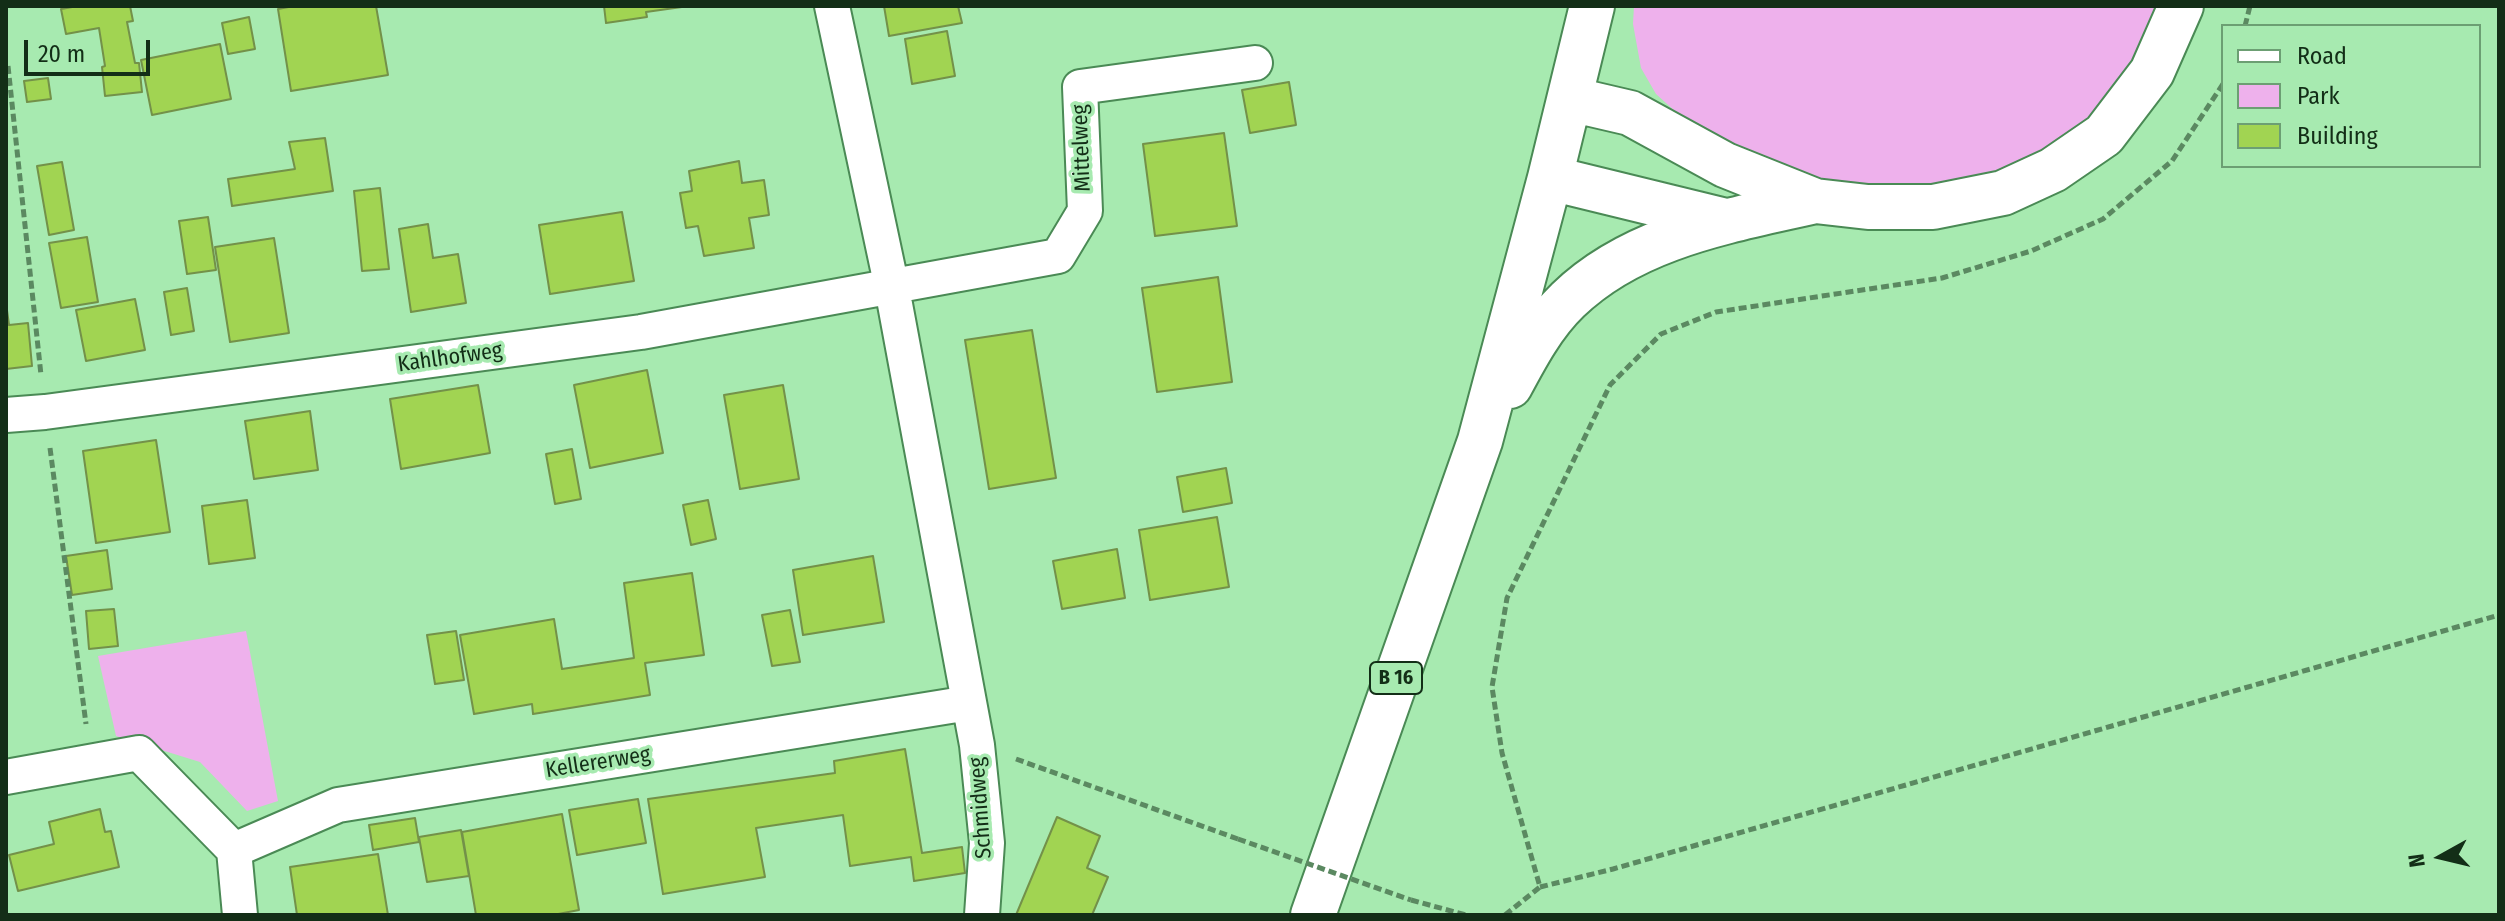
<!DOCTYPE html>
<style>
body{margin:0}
#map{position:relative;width:2505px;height:921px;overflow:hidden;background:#a7eab0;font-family:"Fira Sans Condensed",sans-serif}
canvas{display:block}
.frame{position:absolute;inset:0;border:8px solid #132e17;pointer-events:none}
.legend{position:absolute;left:2221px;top:24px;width:260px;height:144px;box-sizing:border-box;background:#a7eab0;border:2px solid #6c9f73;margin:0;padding:10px 14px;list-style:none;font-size:24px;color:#132e17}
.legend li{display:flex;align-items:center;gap:16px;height:40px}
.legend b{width:40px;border:2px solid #6c9f73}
.north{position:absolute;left:2401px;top:817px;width:80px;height:80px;-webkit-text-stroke:6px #a7eab0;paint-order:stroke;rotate:262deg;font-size:22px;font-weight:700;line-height:32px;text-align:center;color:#132e17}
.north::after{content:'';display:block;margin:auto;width:28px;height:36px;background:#132e17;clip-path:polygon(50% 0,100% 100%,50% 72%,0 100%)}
.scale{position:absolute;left:24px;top:40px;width:126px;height:36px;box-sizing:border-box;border:4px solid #132e17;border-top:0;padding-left:10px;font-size:24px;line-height:28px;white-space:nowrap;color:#132e17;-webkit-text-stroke:6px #a7eab0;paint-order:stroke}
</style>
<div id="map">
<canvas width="2505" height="921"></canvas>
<div class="frame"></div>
<ul class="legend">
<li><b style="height:10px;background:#fff"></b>Road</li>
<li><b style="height:22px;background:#eeb1ec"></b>Park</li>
<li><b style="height:22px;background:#a1d452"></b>Building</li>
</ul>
<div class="north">N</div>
<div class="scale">20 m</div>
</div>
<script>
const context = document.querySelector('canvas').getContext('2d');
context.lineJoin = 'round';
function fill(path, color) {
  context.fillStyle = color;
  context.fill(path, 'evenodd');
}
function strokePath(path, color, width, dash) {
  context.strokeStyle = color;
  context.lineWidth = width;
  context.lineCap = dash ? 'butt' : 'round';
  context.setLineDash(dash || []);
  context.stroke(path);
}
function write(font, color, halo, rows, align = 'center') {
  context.font = font + ' "Fira Sans Condensed",sans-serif';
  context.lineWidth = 7;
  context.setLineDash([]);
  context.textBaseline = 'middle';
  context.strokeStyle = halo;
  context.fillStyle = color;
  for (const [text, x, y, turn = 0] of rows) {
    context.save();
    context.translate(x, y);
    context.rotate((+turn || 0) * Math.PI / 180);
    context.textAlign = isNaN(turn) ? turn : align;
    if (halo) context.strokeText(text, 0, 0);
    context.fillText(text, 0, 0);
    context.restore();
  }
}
fill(new Path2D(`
 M1634,6h523l-24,53 -45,59 -45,31 -50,24 -66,16 -63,-1 -46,-7 -88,-34 -54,-35 -20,-18 -15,-26 -8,-44z
 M246,631l32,170 -31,10 -47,-49 -84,-26 -18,-80z`), '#eeb1ec');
const building = new Path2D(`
 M78,6h52l3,15 -6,1 8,41h4l3,29 -37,4 -3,-29 3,-1 -6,-38 -33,6 -5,-25z
 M294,6h82l12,69 -97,16 -13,-82z
 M604,6h85l-43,6 1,5 -41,6z
 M884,6h74l4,17 -73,13z
 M249,17l6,32 -27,5 -6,-31z
 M947,31l8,45 -43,8 -7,-45z
 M220,44l11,55 -79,16 -11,-55z
 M48,78l3,21 -24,3 -3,-21z
 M1289,82l7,43 -46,8 -8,-43z
 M1224,133l13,93 -82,10 -12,-92z
 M325,138l8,53 -101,15 -4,-27 67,-10 -6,-27z
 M739,161l3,22 22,-3 5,35 -20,3 5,30 -50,8 -6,-30 -12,2 -6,-35 12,-2 -3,-20z
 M62,162l12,68 -25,5 -12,-69z
 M380,188l9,81 -27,2 -8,-80z
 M622,212l12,69 -84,13 -11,-69z
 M208,217l8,53 -29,4 -8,-53z
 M428,224l5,34 25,-4 8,49 -55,9 -12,-83z
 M87,237l11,65 -37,6 -12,-65z
 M274,238l15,95 -59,9 -15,-95z
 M1218,277l14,105 -75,10 -15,-104z
 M187,288l7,43 -23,4 -7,-43z
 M135,299l10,51 -59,11 -10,-51z
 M6,303l3,22 19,-2 4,43 -26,3z
 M1032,330l24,148 -67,11 -24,-149z
 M647,370l16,83 -73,15 -16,-83z
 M478,385l12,68 -89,16 -11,-70z
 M783,385l16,94 -59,10 -16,-94z
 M310,411l8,59 -64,9 -9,-58z
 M156,440l14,92 -74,11 -13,-92z
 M572,449l9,50 -26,5 -9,-50z
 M1226,468l6,35 -49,9 -6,-35z
 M247,500l8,58 -46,6 -7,-58z
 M708,500l8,39 -25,6 -8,-40z
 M1217,517l12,70 -79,13 -11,-70z
 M1117,549l8,49 -63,11 -9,-48z
 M107,550l5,39 -40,6 -6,-39z
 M873,556l11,66 -81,13 -10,-65z
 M692,573l12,82 -59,8 5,32 -117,19 -1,-10 -58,10 -14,-79 94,-16 8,50 72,-11 -10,-75z
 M114,609l4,37 -29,3 -3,-38z
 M790,610l10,52 -28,4 -10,-51z
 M456,631l8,49 -29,4 -8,-49z
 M905,749l17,104 40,-6 3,26 -51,8 -3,-24 -61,9 -7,-51 -87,13 9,49 -102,17 -15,-95 187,-26 -1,-12z
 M638,799l8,44 -69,12 -8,-45z
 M100,809l5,23 6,-1 8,36 -101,24 -9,-36 45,-11 -5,-22z
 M562,814l17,96 -26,5h-77l-14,-83z
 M1057,817l43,19 -13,32 21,9 -16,38h-76z
 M415,818l4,24 -46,8 -4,-25z
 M461,830l8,46 -42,6 -8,-45z
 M378,854l10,61h-91l-7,-48z`);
fill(building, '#a1d452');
strokePath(building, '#739149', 2);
const street = new Path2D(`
 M832,6l60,282 85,457 10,98 -5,72
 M6,415l39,-3 596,-80 417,-76 27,-45 -5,-124 175,-24
 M6,777l133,-24 95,97 6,65
 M234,850l104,-45 631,-102`);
const primary = new Path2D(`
 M1570,99l60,14 95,52 90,36 53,6h65l70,-14 50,-23 51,-35 48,-63 29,-66
 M1550,178l176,43
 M1510,386c16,-30 33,-62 58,-86 66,-64 161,-79 247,-99
 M1313,915l167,-474 70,-263 42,-172`);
strokePath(street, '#4a8a55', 38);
strokePath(primary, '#4a8a55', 48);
strokePath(new Path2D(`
 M2245,26l5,-20
 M8,66l33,309
 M50,448l36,276
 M1016,759l222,80
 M1540,887l73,-18 886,-254
 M1411,900l55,15
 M1505,915l35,-28 -38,-134 -10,-66 15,-89 103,-213 51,-51 55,-22 226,-34 89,-27 72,-32 69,-58 51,-77`), '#5b8961', 5, [8, 4]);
strokePath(street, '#fff', 34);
strokePath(primary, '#fff', 44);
strokePath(new Path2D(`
 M1238,839l173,61`), '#5b8961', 5, [8, 4]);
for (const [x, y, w] of [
 [1396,678,52]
]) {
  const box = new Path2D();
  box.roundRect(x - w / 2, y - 16, w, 32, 6);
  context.fillStyle = '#a7eab0';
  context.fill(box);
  strokePath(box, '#132e17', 2);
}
write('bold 20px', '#132e17', null, [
 ["B 16",1396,678]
]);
write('22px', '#132e17', '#a7eab0', [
 ["Mittelweg",1082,148,-92],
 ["Kahlhofweg",450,358,-8],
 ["Kellererweg",598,763,-9],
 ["Schmidweg",981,808,-94]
]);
</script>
